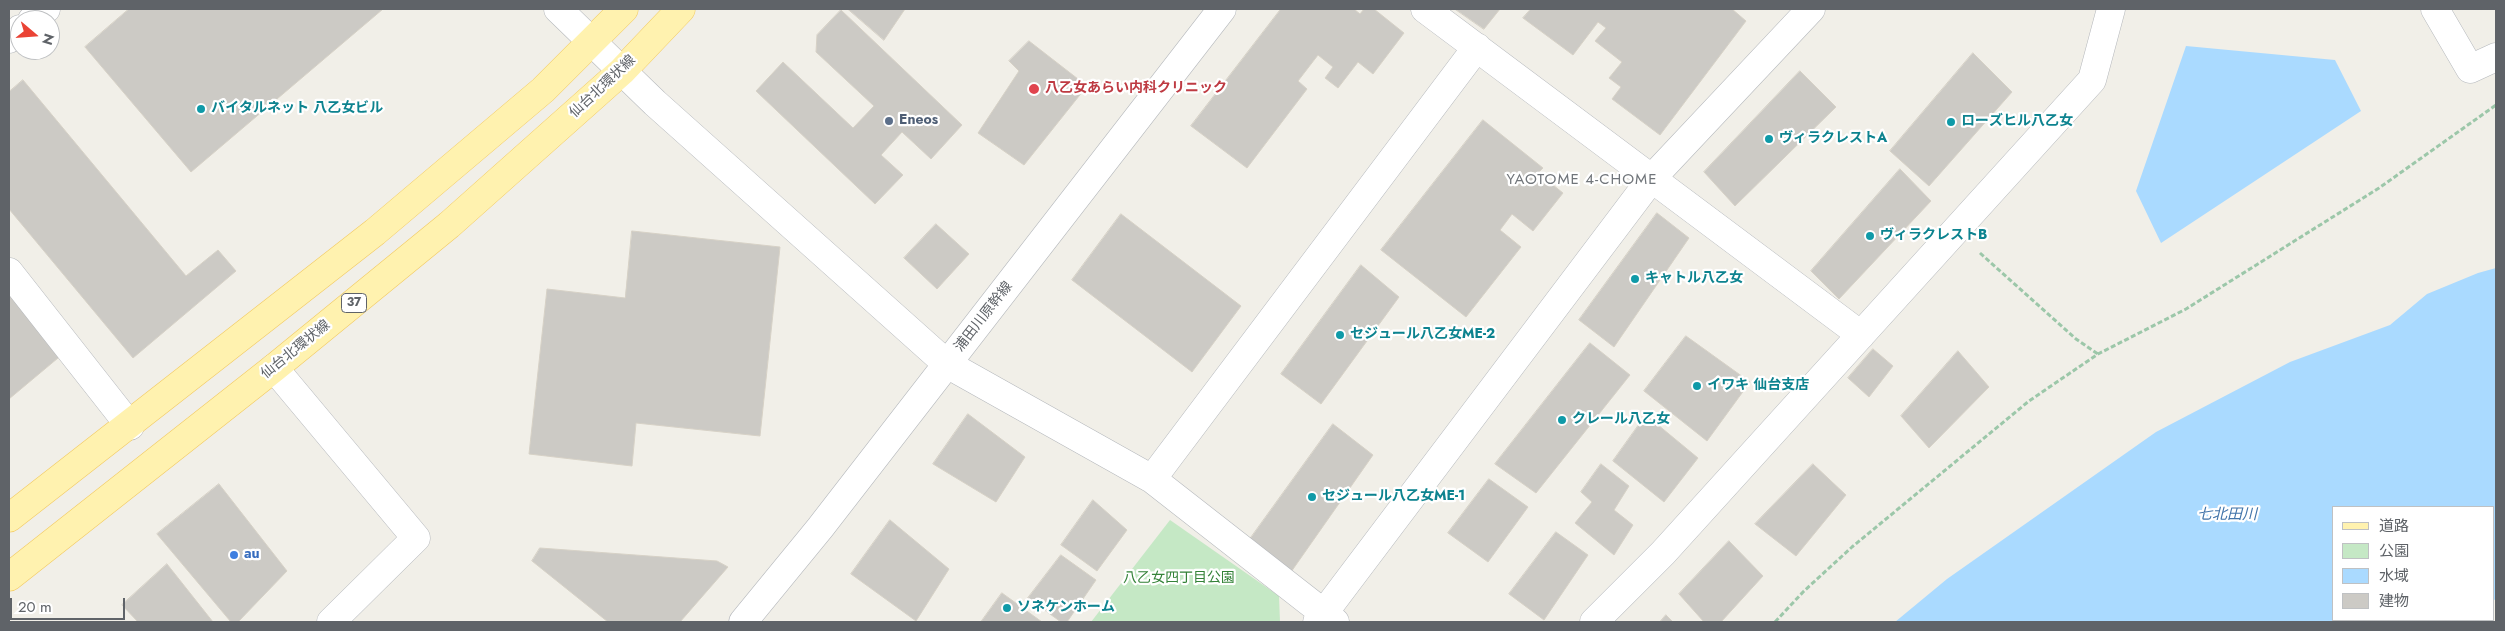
<!DOCTYPE html>
<meta charset="utf-8">
<style>
body{margin:0}
#map{position:relative;width:2505px;height:631px;overflow:hidden;background:#f1efe8;font-family:Jost,"Noto Sans JP",sans-serif}
canvas{display:block}
.frame{position:absolute;inset:0;border:10px solid #5f6368;pointer-events:none}
.legend{position:absolute;left:2332px;top:506px;width:162px;height:115px;box-sizing:border-box;background:#fff;border:1px solid #bfc1c3;margin:0;padding:6px 9px;list-style:none;font-size:15px;color:#5f6368}
.legend li{display:flex;align-items:center;gap:10px;height:25px}
.legend b{width:25px;border:1px solid #bfc1c3}
.north{position:absolute;left:10px;top:10px;width:50px;height:50px;box-sizing:border-box;background:#fff;border:1px solid #bfc1c3;border-radius:50%;rotate:108deg;font-size:14px;font-weight:700;line-height:20px;text-align:center;color:#5f6368}
.north::after{content:'';display:block;margin:auto;width:18px;height:22px;background:#ea4335;clip-path:polygon(50% 0,100% 100%,50% 72%,0 100%)}
.scale{position:absolute;left:10px;top:598px;width:115px;height:22px;box-sizing:border-box;border:2px solid #5f6368;border-top:0;padding-left:6px;font-size:15px;line-height:18px;white-space:nowrap;color:#5f6368;-webkit-text-stroke:4px #fff;paint-order:stroke}
</style>
<div id="map">
<canvas width="2505" height="631"></canvas>
<div class="frame"></div>
<ul class="legend">
<li><b style="height:6px;background:#fff2af"></b>道路</li>
<li><b style="height:14px;background:#c5e8c5"></b>公園</li>
<li><b style="height:14px;background:#aadaff"></b>水域</li>
<li><b style="height:14px;background:#cccac5"></b>建物</li>
</ul>
<div class="north">N</div>
<div class="scale">20 m</div>
</div>
<script>
const context = document.querySelector('canvas').getContext('2d');
context.lineJoin = 'round';
function fill(path, color) {
  context.fillStyle = color;
  context.fill(path, 'evenodd');
}
function strokePath(path, color, width, dash) {
  context.strokeStyle = color;
  context.lineWidth = width;
  context.lineCap = dash ? 'butt' : 'round';
  context.setLineDash(dash || []);
  context.stroke(path);
}
function write(font, color, halo, rows, align = 'center') {
  context.font = font + ' Jost,"Noto Sans JP",sans-serif';
  context.lineWidth = 4.5;
  context.setLineDash([]);
  context.textBaseline = 'middle';
  context.strokeStyle = halo;
  context.fillStyle = color;
  for (const [text, x, y, turn = 0] of rows) {
    context.save();
    context.translate(x, y);
    context.rotate((+turn || 0) * Math.PI / 180);
    context.textAlign = isNaN(turn) ? turn : align;
    if (halo) context.strokeText(text, 0, 0);
    context.fillText(text, 0, 0);
    context.restore();
  }
}
fill(new Path2D(`
 M1170,520l109,76 1,26h-189z`), '#c5e8c5');
fill(new Path2D(`
 M2186,46l149,14 26,51 -200,132 -25,-52z
 M2496,268v331l-2,1v-93h-160v113h97l-8,2h-528l52,-43 209,-147 134,-70 100,-37 37,-31 51,-21z`), '#aadaff');
const building = new Path2D(`
 M129,9h254l-192,163 -106,-125z
 M848,9h57l-21,31z
 M1281,9h73l6,5 4,-5h10l30,24 -31,41 -15,-12 -20,26 -13,-10 8,-11 -15,-12 -20,26 9,8 -60,79 -56,-42z
 M1455,9h45l-16,20z
 M1531,9h201l14,12 -86,114 -48,-36 9,-12 -12,-9 13,-16 -27,-21 11,-13 -8,-6 -25,33 -50,-37z
 M841,10l121,115 -31,34 -29,-27 -21,23 22,20 -28,29 -119,-113 27,-29 70,66 21,-22 -58,-54 1,-17z
 M1029,41l58,45 -63,79 -46,-32 41,-62 -10,-10z
 M1973,53l39,39 -83,94 -39,-35z
 M1800,71l36,36 -101,99 -31,-34z
 M23,80l163,196 32,-26 18,21 -103,87 -124,-149v-117z
 M1483,120l60,48 -5,5 25,20 -30,38 -21,-17 -12,16 21,17 -55,70 -85,-67z
 M1900,169l31,32 -92,98 -28,-28z
 M1657,213l32,25 -75,109 -35,-27z
 M1121,214l120,92 -49,66 -120,-92z
 M936,224l33,30 -32,35 -33,-31z
 M632,231l148,16 -20,189 -124,-13 -4,43 -103,-12 18,-165 78,9z
 M1361,265l38,32 -78,107 -40,-30z
 M9,288l55,65 -55,46z
 M1686,336l64,46 -43,59 -63,-50z
 M1590,343l40,32 -94,118 -41,-29z
 M1873,349l20,17 -24,31 -21,-19z
 M1958,351l31,36 -60,61 -28,-32z
 M968,414l57,43 -29,45 -63,-38z
 M1646,415l52,43 -34,44 -51,-41z
 M1333,424l40,31 -82,117 -41,-33z
 M1601,464l28,22 -15,24 19,15 -19,30 -39,-32 17,-21 -11,-10z
 M1813,464l33,31 -50,61 -41,-32z
 M1489,479l39,28 -40,55 -40,-29z
 M219,484l68,87 -49,51h-7l-74,-88z
 M1093,500l34,30 -30,41 -36,-26z
 M890,520l59,49 -33,52 -65,-47z
 M1556,532l32,23 -44,65 -35,-26z
 M1729,541l34,35 -42,46h-17l-25,-28z
 M540,548l177,13 11,6 -48,55h-72l-76,-61z
 M1061,555l35,25 -29,42h-6l-33,-24z
 M167,564l46,58h-75l-16,-17z
 M1002,593l40,29h-61z
 M1666,615l7,7h-13z`);
fill(building, '#cccac5');
strokePath(building, '#d6d1c6', 1);
const minor = new Path2D(`
 M558,9l97,94 292,261 205,115 183,143
 M1425,9l436,326
 M2435,9l35,60 26,-12
 M32,20l14,-11
 M9,39l11,-10
 M9,272l121,154
 M274,368l142,170 -85,84
 M1152,479l325,-432
 M743,622l77,-94 402,-519
 M1317,622l335,-444 159,-169
 M1594,622l69,-69 429,-473 19,-71`);
const major = new Path2D(`
 M9,518l366,-286 168,-142 81,-81
 M9,577l265,-209 175,-143 173,-154 59,-62`);
strokePath(minor, '#b5b8bc', 29);
strokePath(major, '#f2c960', 29);
strokePath(new Path2D(`
 M1980,253l96,86 22,15
 M1775,622l29,-31 48,-44 177,-146 69,-47 88,-45 193,-121 117,-83`), '#9cc7a9', 3, [5, 2.5]);
strokePath(minor, '#fff', 28);
strokePath(major, '#fff2af', 28);
for (const [x, y, r, color] of [
 [1034,89,6,"#e0444e"],
 [201,109,5,"#0f9aa8"],
 [889,121,5,"#5c6f8a"],
 [1951,122,5,"#0f9aa8"],
 [1769,139,5,"#0f9aa8"],
 [1870,236,5,"#0f9aa8"],
 [1635,279,5,"#0f9aa8"],
 [1340,335,5,"#0f9aa8"],
 [1697,386,5,"#0f9aa8"],
 [1562,420,5,"#0f9aa8"],
 [1312,497,5,"#0f9aa8"],
 [234,555,5,"#3f7fe0"],
 [1007,608,5,"#0f9aa8"]
]) {
  const dot = new Path2D();
  dot.arc(x, y, r, 0, 2 * Math.PI);
  context.fillStyle = color;
  context.fill(dot);
  strokePath(dot, '#fff', 2);
}
for (const [x, y, w] of [
 [354,303,25]
]) {
  const box = new Path2D();
  box.roundRect(x - w / 2, y - 9.5, w, 19, 4);
  context.fillStyle = '#fff';
  context.fill(box);
  strokePath(box, '#5f6368', 1);
}
write('bold 12px', '#5f6368', null, [
 ["37",354,303]
]);
write('14px', '#5f6368', '#fff', [
 ["仙台北環状線",603,87,-43],
 ["浦田川原幹線",984,317,-52],
 ["仙台北環状線",296,350,-39]
]);
write('bold 14px', '#be3a42', '#fff', [
 ["八乙女あらい内科クリニック",1045,89]
], 'left');
write('bold 14px', '#0d838f', '#fff', [
 ["バイタルネット 八乙女ビル",211,109],
 ["ローズヒル八乙女",1961,122],
 ["ヴィラクレストA",1779,139],
 ["ヴィラクレストB",1880,236],
 ["キャトル八乙女",1645,279],
 ["セジュール八乙女ME-2",1350,335],
 ["イワキ 仙台支店",1707,386],
 ["クレール八乙女",1572,420],
 ["セジュール八乙女ME-1",1322,497],
 ["ソネケンホーム",1017,608]
], 'left');
write('bold 14px', '#4e5e75', '#fff', [
 ["Eneos",899,121]
], 'left');
write('bold 14px', '#366cbe', '#fff', [
 ["au",244,555]
], 'left');
write('14px', '#348238', '#fff', [
 ["八乙女四丁目公園",1179,579]
]);
context.letterSpacing = '1px';
write('15px', '#70757a', '#fff', [
 ["YAOTOME 4-CHOME",1582,180]
]);
context.letterSpacing = '0px';
write('italic 15px', '#4174aa', '#fff', [
 ["七北田川",2227,515]
]);
</script>
